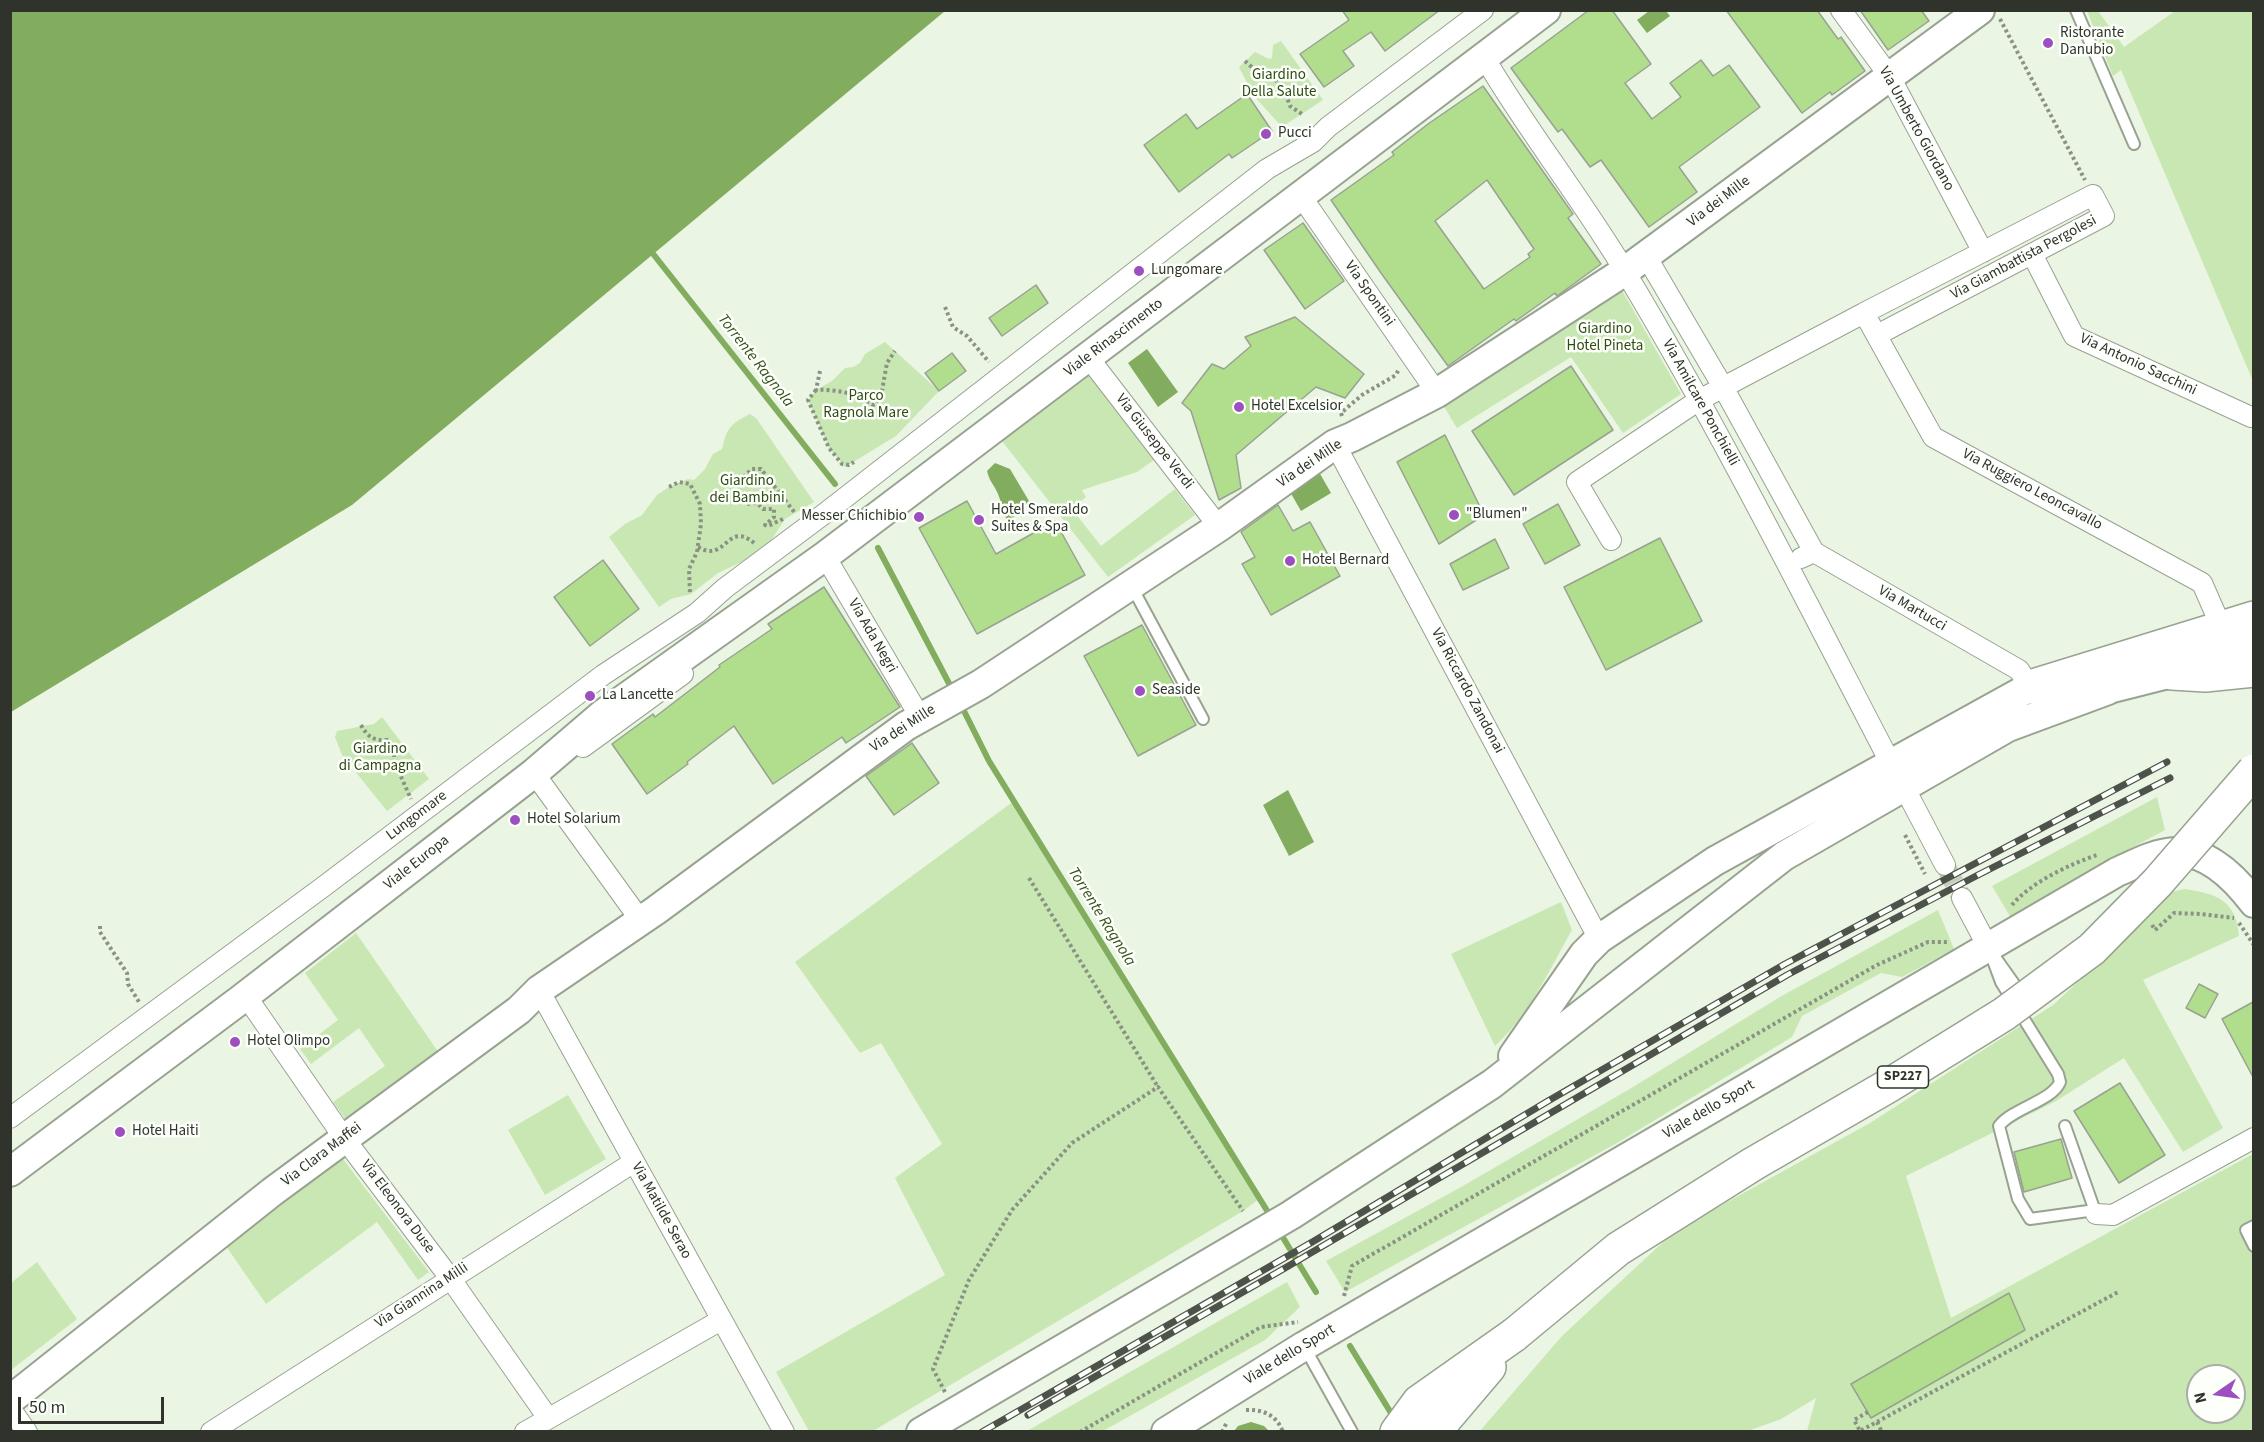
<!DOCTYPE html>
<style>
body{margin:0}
#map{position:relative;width:2264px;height:1442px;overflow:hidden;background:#eaf5e3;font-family:"Source Sans 3",sans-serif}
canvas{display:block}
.frame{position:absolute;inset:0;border:12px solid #2f332c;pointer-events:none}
.north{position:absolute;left:2186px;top:1364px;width:60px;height:60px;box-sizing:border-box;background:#fdfffb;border:2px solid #abada8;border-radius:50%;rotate:257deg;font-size:16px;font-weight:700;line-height:24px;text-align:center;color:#2f332c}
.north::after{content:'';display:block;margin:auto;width:21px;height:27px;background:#9d4fbf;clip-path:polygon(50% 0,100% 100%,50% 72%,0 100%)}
.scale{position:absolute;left:18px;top:1397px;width:146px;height:27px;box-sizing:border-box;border:3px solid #2f332c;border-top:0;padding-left:8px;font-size:18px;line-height:21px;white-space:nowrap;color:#2f332c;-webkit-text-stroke:4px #fdfffb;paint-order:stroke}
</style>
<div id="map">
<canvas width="2264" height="1442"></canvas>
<div class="frame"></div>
<div class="north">N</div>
<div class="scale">50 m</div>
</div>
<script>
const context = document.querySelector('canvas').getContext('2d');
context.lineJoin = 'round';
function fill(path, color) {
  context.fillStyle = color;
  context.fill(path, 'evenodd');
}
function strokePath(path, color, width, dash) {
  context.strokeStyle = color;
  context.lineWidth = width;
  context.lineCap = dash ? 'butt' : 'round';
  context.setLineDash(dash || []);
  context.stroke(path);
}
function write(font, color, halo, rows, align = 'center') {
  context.font = font + ' "Source Sans 3",sans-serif';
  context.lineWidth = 5;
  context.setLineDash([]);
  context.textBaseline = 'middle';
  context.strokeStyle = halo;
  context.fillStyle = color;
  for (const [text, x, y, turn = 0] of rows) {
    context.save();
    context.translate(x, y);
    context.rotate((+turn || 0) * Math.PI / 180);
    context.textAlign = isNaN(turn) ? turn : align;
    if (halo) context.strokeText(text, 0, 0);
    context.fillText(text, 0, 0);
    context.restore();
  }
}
fill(new Path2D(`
 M2087,11h11l26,36 51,-36h78v370l-132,-311 -8,6z
 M1281,41l42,59 -41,27 -29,-32 -14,-28 16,-15 14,7 3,-1 1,-13z
 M1619,285l62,109 -58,39 -52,-76 -114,71 -14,-23z
 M885,342l54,49 -43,45 -51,31 -16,-19 -21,-48 8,-10 16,-9 13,-13 8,-1 7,-4 5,-9z
 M1091,375l63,85 -17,12 -55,18 4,7 -14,12 29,37 74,-57 20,26 -87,62 -106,-136z
 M750,414l6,4 58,84 -29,17 -15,23 -22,17 -30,14 -27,21 -20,5 -12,8 -50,-70 16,-13 17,-9 15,-20 12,-8 19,-8 6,1 11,-11 8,-15 9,-5c5,-21 8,-25 28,-35z
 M382,717l47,62 -42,32 -45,-56 -7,-18 2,-6 37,-7z
 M2157,797l8,33 -80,43 -74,45 -19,-32z
 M1014,801l245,398 -16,12 -370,220h-64l-33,-59 169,-97 -50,-97 47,-34 -61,-101 -21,10 -65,-91z
 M2185,889c32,5 51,11 54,47l-96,44 80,148 -40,24 -59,-94 -68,43 -150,75 45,142 302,-164v277h-446l9,-33 -35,21 -33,12 -269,1 83,-96 113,-105 195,-108 183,-118 81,-75 33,-37zM2198,1376h36v36h-36z
 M1561,902l11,28c-23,40 -42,84 -77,116l-44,-92z
 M1938,910l16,39 -52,28 -21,-4 -79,43 -10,21 -175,106 -272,149 -19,-31 137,-75 170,-99 147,-90z
 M356,933l83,120 -92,68 -14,-19 52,-36 -26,-38 -48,36 -11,-15 38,-29 -33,-47z
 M568,1095l38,64 -61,36 -37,-65z
 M343,1159l86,113 -11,8 -41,-58 -111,82 -40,-58z
 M37,1262l40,57 -66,51v-87z
 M1287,1282l13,25 -35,33 -162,91h-76z`), '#c9e7b2');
fill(new Path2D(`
 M11,10h934v1l-593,494 -341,207z
 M1649,11h17l4,5 -23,17 -10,-13z
 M1147,349l31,43 -20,15 -30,-44z
 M995,463l15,6 19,32 -20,21c-9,-12 -6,-16 -11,-28 -4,-10 -8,-11 -11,-23z
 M1319,472l12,21 -30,18 -12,-21z
 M1288,790l26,52 -25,14 -26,-51z
 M1251,1422l13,4 5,5h-35l4,-5z`), '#82ac5e');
strokePath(new Path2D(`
 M654,255l181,229
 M878,548l75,143
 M961,705l28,56 282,456
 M1279,1231l37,61
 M1350,1346l44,72`), '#82ac5e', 6);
const building = new Path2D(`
 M1342,10h98l-55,41 -14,-19 -28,19 11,15 -30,21 -24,-33 49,-34z
 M1589,10h23l39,54 -26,19 27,36 29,-22 -11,-14 31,-23 12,16 16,-11 31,42 -81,60 18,25 -48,35 -48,-67 -11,7 -28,-38 -4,3 -47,-64z
 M1726,10h91l21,29 3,-2 24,34 -33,24 -2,-3 -28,21z
 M1860,10h61l8,11 -41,29z
 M1483,86l90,128 -5,4 33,46 -44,32 -2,-3 -39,28 -2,-2 -66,47 -67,-93 -50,-73 63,-45 -2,-3 36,-28zM1487,180l47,69 -6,5 2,3 -46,32 -49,-68z
 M1247,94l25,37 -40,27 -3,-4 -50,38 -35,-47 42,-31 11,15z
 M1303,223l41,58 -39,28 -41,-59z
 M1036,285l12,18 -46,33 -13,-18z
 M1295,317l69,57 -19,24 -29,-11 -80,68 5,33 -22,12 -28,-89 -9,-8 30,-39 12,5 27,-23 -6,-9z
 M952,353l14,18 -27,20 -14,-18z
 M1571,366l42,64 -99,65 -42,-64z
 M1445,435l39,80 -45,29 -42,-82z
 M967,501l29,53 59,-33 30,54 -108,59 -58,-106z
 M1558,504l22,41 -35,19 -22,-40z
 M1278,505l15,26 17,-9 30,54 -69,39 -29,-51 13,-7 -14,-25z
 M1660,538l42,83 -96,49 -42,-83z
 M1495,539l14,29 -46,22 -13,-26z
 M603,560l36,49 -49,37 -36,-49z
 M824,587l76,120 -54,36 -4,-6 -69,47 -39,-58 -47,36 1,2 -41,30 -35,-50 41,-30 2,3 65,-50 -1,-2 53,-36 -4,-5z
 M1142,625l54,100 -58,31 -54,-100z
 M912,743l27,40 -45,32 -28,-39z
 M2199,984l19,10 -13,24 -19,-10z
 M2253,1002v75l-31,-58z
 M2120,1083l45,72 -46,28 -45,-72z
 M2061,1139l11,39 -48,14 -10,-40z
 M2009,1293l16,37 -154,88 -20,-34z`);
fill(building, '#b1de8d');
strokePath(building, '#98a291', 1.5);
strokePath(new Path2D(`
 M1945,865l17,33`), '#c5cebe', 20, [20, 10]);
const lane = new Path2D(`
 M2076,10l58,134
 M1132,587l71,132
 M2013,996l4,-8 -29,-41 13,35 57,92 2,8c-8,19 -47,26 -61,44l19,73 12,20 58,-8 8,3
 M2065,1126l31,88
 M2254,1226l-8,4 8,16
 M1305,1348l47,84`);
const street = new Path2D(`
 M1841,10l49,67 93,175
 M1484,57c44,75 98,142 142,216 96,160 179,326 265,491
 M1301,196l136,197
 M2032,254l42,82 177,81
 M1646,256l77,131 91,165
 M1864,313l229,-118 11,21 -227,119
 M1088,357l131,170
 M1335,444l264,495
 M1611,540l-34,-58 122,-82 165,-87 69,124 269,146 14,32
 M825,556l95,161
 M1801,558l13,-6 205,118 11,17
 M583,747l100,-73
 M534,773l107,148
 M1904,787l41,78
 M1962,898l26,49
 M539,990l245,442
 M246,996l98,142 106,140 98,140
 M10,1118l313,-231 280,-212 94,-62 28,-25 99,-74 443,-345 46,-27 15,-15 155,-117
 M2096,1214l17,1 141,-77
 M10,1408l17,24
 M211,1432l423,-270
 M525,1432l196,-112`);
const secondary = new Path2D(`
 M2089,694l83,-21 82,-24
 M1513,1056l71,-102 15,-15 116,-78 315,-174
 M10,1172l230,-172 294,-227 69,-59 222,-158 721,-546
 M10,1400l262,-208 247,-182 20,-20 116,-79 251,-185 75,-42 238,-157 116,-83 17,-7 85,-44 188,-122 355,-261
 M921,1432l370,-217 201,-131 292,-228 224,-129 100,-37
 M1166,1432l138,-86 813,-474c18,-8 38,-19 58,-20 33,-2 60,26 79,51`);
const highway = new Path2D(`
 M2172,673l33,2 49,-5
 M2030,687l224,-69
 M1397,1432l22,-30 95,-67
 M1434,1432l55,-65`);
strokePath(lane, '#98a291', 14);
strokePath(street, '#98a291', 22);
strokePath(secondary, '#98a291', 32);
strokePath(highway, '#98a291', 36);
strokePath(new Path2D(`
 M2000,19l85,161
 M1245,61l10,9 18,7 12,15 5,14 12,8
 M945,307l8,20 14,9 22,26
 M820,371l-4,19c19,-1 41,3 57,15l8,-9 6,-33 8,-12
 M816,390l-8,10 21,48 13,16 7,1 5,-3
 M1342,416l-1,-3 21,-18 34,-20 3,-6
 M669,487l10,-5 11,2 10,20 1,20 -4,28 -8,17 1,25
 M783,519l-15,7 -3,-1 9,-8v-8h-11l-6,-6 -11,1 -9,-14 2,-9 13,-12h9l34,44
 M698,547c28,17 29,-27 56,-4
 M361,725c6,11 12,16 26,15 5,7 8,12 7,21l17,38
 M1905,835l20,39
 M1029,878l129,209
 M2012,905c18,-22 58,-41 85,-50
 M2239,923l15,22
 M2152,925l3,5 19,-17 27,1 33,4
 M100,926v6l27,41 1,11 11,18
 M1344,1296l8,-30 525,-301 51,-23h20
 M945,1392l-12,-23 36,-89 43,-70 60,-67 86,-56 85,124
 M1246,1410c16,-1 31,5 37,22
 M1868,1412l-14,8 6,11 260,-140
 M1877,1422l5,10
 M1080,1432l181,-105 37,-5
 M1222,1432l5,-10`), '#8a9285', 4, [3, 3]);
strokePath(lane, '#fff', 10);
strokePath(street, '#fff', 20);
strokePath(secondary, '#fff', 28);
strokePath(highway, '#fff', 33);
const rail = new Path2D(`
 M1028,1415l257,-147 502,-293 191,-100 192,-97
 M982,1432l332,-191 234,-140 237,-137 382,-202`);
strokePath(rail, '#4d524a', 7);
strokePath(rail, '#fdfffb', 4.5, [14]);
const highwayBridge = new Path2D(`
 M1514,1335l104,-86 135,-85 135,-78 116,-72 88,-65 65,-66 97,-112`);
strokePath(highwayBridge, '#98a291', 36, []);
strokePath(highwayBridge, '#fff', 33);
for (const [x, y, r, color] of [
 [2048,43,6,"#9d4fbf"],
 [1266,134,6,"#9d4fbf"],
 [1139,271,6,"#9d4fbf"],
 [1239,407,6,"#9d4fbf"],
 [1454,515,6,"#9d4fbf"],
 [919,517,6,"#9d4fbf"],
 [979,520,6,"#9d4fbf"],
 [1290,561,6,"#9d4fbf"],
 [1140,691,6,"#9d4fbf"],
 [590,696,6,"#9d4fbf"],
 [515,820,6,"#9d4fbf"],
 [235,1042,6,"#9d4fbf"],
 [120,1132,6,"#9d4fbf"]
]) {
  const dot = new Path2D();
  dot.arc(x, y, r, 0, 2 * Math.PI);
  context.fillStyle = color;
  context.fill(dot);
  strokePath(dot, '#fdfffb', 2);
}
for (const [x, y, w] of [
 [1903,1077,51]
]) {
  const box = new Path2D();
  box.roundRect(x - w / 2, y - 11, w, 22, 4.5);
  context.fillStyle = '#fdfffb';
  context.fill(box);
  strokePath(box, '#2f332c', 1.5);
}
write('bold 14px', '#2f332c', null, [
 ["SP227",1903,1077]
]);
write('15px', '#2f332c', '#fdfffb', [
 ["Ristorante",2060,34],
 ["Danubio",2060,51],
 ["Pucci",1278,134],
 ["Lungomare",1151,271],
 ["Hotel Excelsior",1251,407],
 ["Hotel Smeraldo",991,511],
 ["Suites & Spa",991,528],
 ["\"Blumen\"",1466,515],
 ["Messer Chichibio",907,517,"right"],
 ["Hotel Bernard",1302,561],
 ["Seaside",1152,691],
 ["La Lancette",602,696],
 ["Hotel Solarium",527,820],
 ["Hotel Olimpo",247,1042],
 ["Hotel Haiti",132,1132]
], 'left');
write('15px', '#2f4b13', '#fdfffb', [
 ["Giardino",1279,76],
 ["Della Salute",1279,93],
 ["Giardino",1605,330],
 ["Hotel Pineta",1605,347],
 ["Parco",866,397],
 ["Ragnola Mare",866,414],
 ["Giardino",747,482],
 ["dei Bambini",747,499],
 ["Giardino",380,750],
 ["di Campagna",380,767]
]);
write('15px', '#2f332c', '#fdfffb', [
 ["Via Umberto Giordano",1916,129,61],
 ["Via dei Mille",1719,202,-37],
 ["Via Giambattista Pergolesi",2024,258,-28],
 ["Via Spontini",1369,294,55],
 ["Viale Rinascimento",1114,338,-37],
 ["Via Antonio Sacchini",2138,365,25],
 ["Via Amilcare Ponchielli",1700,403,61],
 ["Via Giuseppe Verdi",1154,442,52],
 ["Via dei Mille",1310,464,-34],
 ["Via Ruggiero Leoncavallo",2032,490,28],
 ["Via Martucci",1912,609,30],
 ["Via Ada Negri",872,636,60],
 ["Via Riccardo Zandonai",1467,691,62],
 ["Via dei Mille",903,729,-33],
 ["Lungomare",417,816,-37],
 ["Viale Europa",417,863,-38],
 ["Viale dello Sport",1709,1110,-30],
 ["Via Clara Maffei",322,1155,-37],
 ["Via Eleonora Duse",397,1207,53],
 ["Via Matilde Serao",661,1211,61],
 ["Via Giannina Milli",422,1296,-33],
 ["Viale dello Sport",1290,1355,-31]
]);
write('italic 16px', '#355119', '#fdfffb', [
 ["Torrente Ragnola",755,361,52],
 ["Torrente Ragnola",1101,917,58]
]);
</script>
